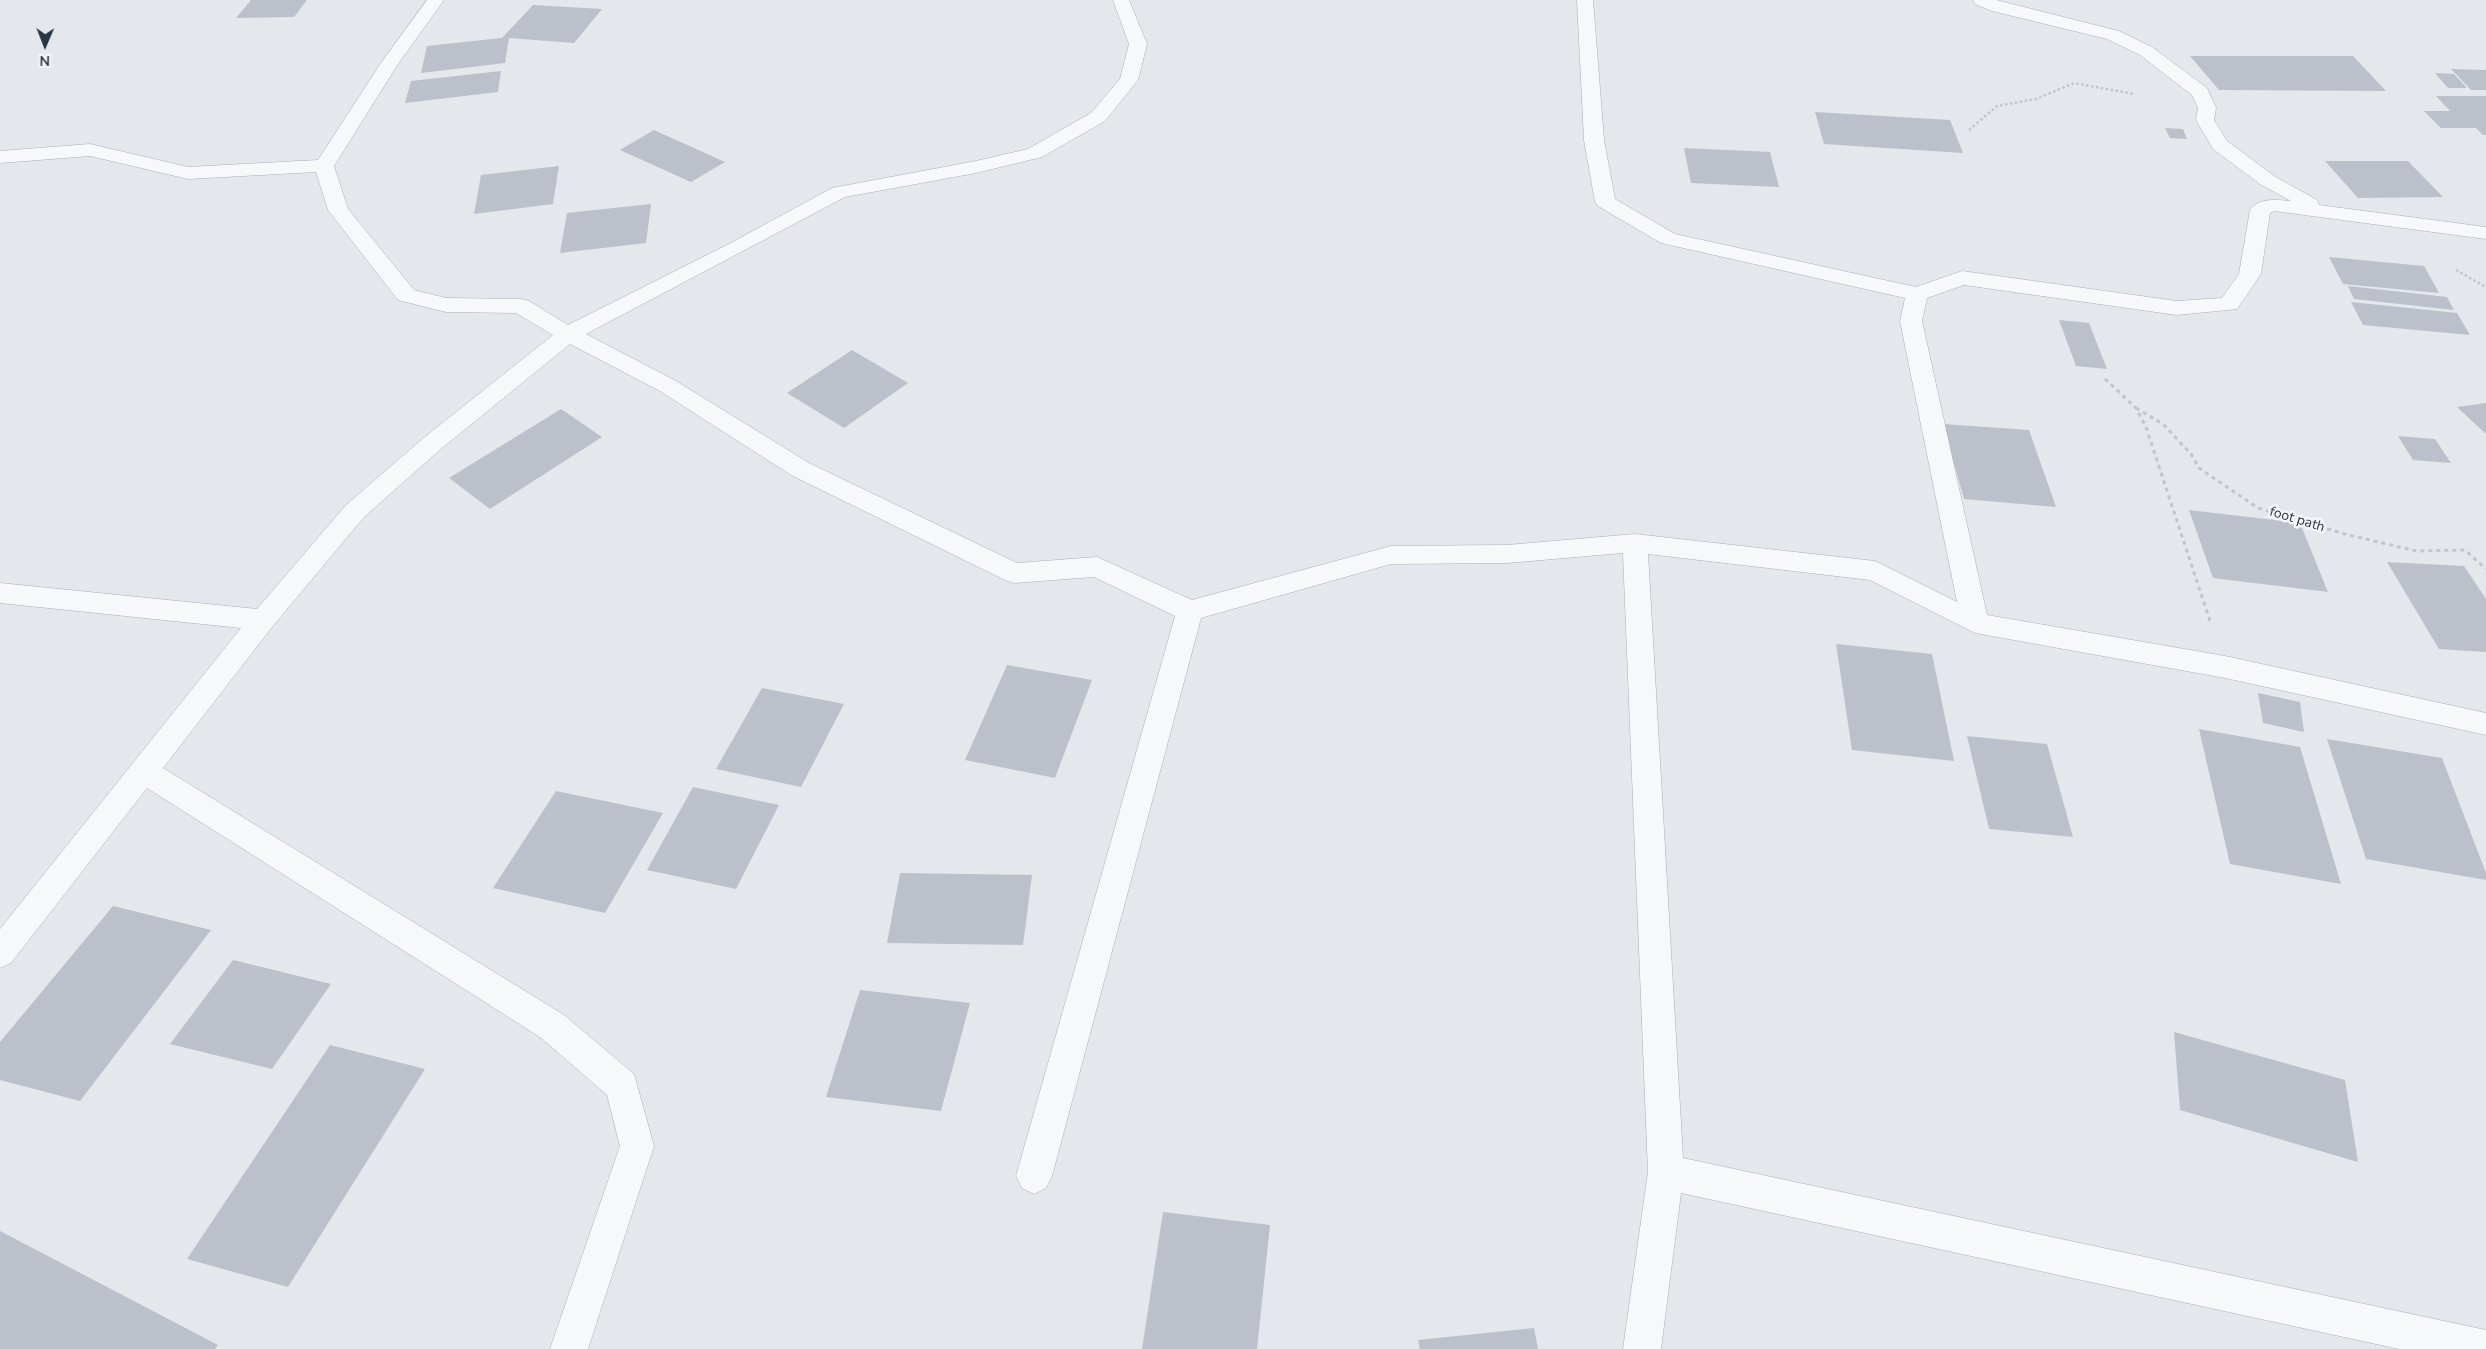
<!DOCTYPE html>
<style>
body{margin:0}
#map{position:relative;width:2486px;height:1349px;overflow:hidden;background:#e4e7ec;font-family:"Nunito Sans",sans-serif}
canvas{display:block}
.north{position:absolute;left:20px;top:20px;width:50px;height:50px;-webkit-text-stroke:4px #f4f6f9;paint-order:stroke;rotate:181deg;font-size:14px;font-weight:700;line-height:20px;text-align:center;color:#2b3445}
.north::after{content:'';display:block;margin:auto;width:18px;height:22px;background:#2b3445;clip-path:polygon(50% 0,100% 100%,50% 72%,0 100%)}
</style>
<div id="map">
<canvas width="2486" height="1349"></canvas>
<div class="north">N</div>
</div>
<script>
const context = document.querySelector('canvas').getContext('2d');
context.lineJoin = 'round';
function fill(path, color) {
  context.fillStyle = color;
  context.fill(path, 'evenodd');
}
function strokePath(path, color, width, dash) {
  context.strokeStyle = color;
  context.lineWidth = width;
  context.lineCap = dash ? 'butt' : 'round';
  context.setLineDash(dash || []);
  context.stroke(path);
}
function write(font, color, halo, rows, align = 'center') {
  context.font = font + ' "Nunito Sans",sans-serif';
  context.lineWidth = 5;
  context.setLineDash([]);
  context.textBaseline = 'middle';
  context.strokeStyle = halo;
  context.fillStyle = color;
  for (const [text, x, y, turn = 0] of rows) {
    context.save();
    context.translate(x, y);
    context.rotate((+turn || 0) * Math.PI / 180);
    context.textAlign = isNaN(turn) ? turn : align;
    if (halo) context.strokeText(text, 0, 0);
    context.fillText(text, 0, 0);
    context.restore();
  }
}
fill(new Path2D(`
 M251,0h56l-13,17 -58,1z
 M533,5l69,4 -28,34 -65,-5 -4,25 -84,10 6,-27 75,-8z
 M2190,56h163l33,35 -167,-1z
 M2451,69l35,1v20h-15z
 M501,71l-3,21 -93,11 6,-22z
 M2435,73l19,1 13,14h-19z
 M2436,96h50v39h-3l-7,-7h-35l-17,-17h26z
 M1815,112l135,8 13,33 -139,-9z
 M2165,128l18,1 4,10 -17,-1z
 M654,130l71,32 -34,20 -71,-32z
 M1684,148l86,4 9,35 -88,-4z
 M2325,161h83l35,36 -85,1z
 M559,166l-6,38 -79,10 7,-39z
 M651,204l-5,39 -86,10 7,-40z
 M2329,257l95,9 15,27 -96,-9z
 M2348,286l99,11 7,13 -100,-11z
 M2351,302l106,11 13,22 -107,-10z
 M2059,320l30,3 18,46 -31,-3z
 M852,350l56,33 -64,45 -57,-35z
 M2486,403v31l-29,-27z
 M561,409l41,28 -112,72 -41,-31z
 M1943,424l86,6 27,77 -92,-8z
 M2398,436l37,3 16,24 -38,-3z
 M2189,510l111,13 28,69 -115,-14z
 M2387,562l77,4 22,33v53l-47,-3z
 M1836,644l96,10 22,107 -102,-11z
 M1007,665l85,15 -37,98 -90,-18z
 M762,688l82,16 -43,83 -85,-18z
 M2258,693l42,9 4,30 -41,-9z
 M2199,729l101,18 41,137 -111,-20z
 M1967,736l80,8 26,93 -84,-8z
 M2327,739l115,19 44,115v7l-120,-21z
 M693,787l86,18 -43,84 -89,-19z
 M556,791l107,22 -58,100 -112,-25z
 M900,873l132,2 -9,70 -136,-2z
 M113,906l98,24 -131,171 -80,-21v-38z
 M233,960l98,24 -59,85 -102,-25z
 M860,990l110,13 -29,108 -115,-14z
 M2174,1032l171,48 13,82 -178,-52z
 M330,1045l95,24 -137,218 -101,-28z
 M1163,1212l107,13 -13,124h-115z
 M0,1231l218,114 -3,4h-215z
 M1534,1328l4,21h-118l-2,-9z`), '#bbc0ca');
const street = new Path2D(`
 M427,0h17l-46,64 -64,102 14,43 66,81 32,8 75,1 8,2 39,24 161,-81 103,-56 144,-27 52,-12 63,-36 29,-34 9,-35 -16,-44h16l18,44 -9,36 -33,41 -63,36 -66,16 -131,24 -259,137 90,47 133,82 208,100 80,-6 95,43 199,-54 116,-1 128,-11 240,27 82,41 -57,-281 5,-23 -244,-55 -63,-37 -3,-4 -11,-62 -7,-140h16l11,140 11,59 60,35 241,53 46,-16 215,30 45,-3 17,-24 11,-64c9,-13 27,-10 41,-9l-31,-17 -47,-35 -17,-29 2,-12 -6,-13 -52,-40 -33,-16 -115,-28 -17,-7 -2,-4h23l123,31 33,16 55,41 9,20 -2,12 13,21 47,35 43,24 2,5 167,22v12l-212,-28 -4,2 -9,61 -24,35 -60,6 -213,-30 -37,13 -5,23 65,294 238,41 261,57v22l-261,-57 -250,-45 -105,-53 -222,-26 35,604 803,172v19h-87l-718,-156 -20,156h-38l25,-177 -25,-619 -116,10 -116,1 -190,54 -149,558 -6,12 -12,6 -12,-6 -6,-12 159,-560 -81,-39 -80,6 -9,-3 -214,-105 -131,-84 -90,-47 -128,104 -78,69 -92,110 -109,141 401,247 70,59 20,72 -66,203h-38l70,-203 -13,-51 -67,-58 -393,-249 -136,175 -11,5v-39l241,-301 -241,-25v-20l257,26 89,-104 80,-69 127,-101 -37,-22 -70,-1 -48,-12 -70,-90 -12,-38 -128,7 -98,-23 -90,7v-12l90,-7 98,23 130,-7 63,-97z`);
strokePath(street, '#a9aeb7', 1);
strokePath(new Path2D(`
 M1969,130l28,-24 39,-7 38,-16 60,11
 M2456,270l30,17`), '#c2c5cb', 2.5, [2.5, 2.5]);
strokePath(new Path2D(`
 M2105,379l31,29 10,19 64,194
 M2136,408l27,16 28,30 8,14 59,40 87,26 71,17 49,-1 21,19`), '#c2c5cb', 3, [4, 4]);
fill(street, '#f7f8fa');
write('14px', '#2b3445', '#f4f6f9', [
 ["foot path",2297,520,17]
]);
</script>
